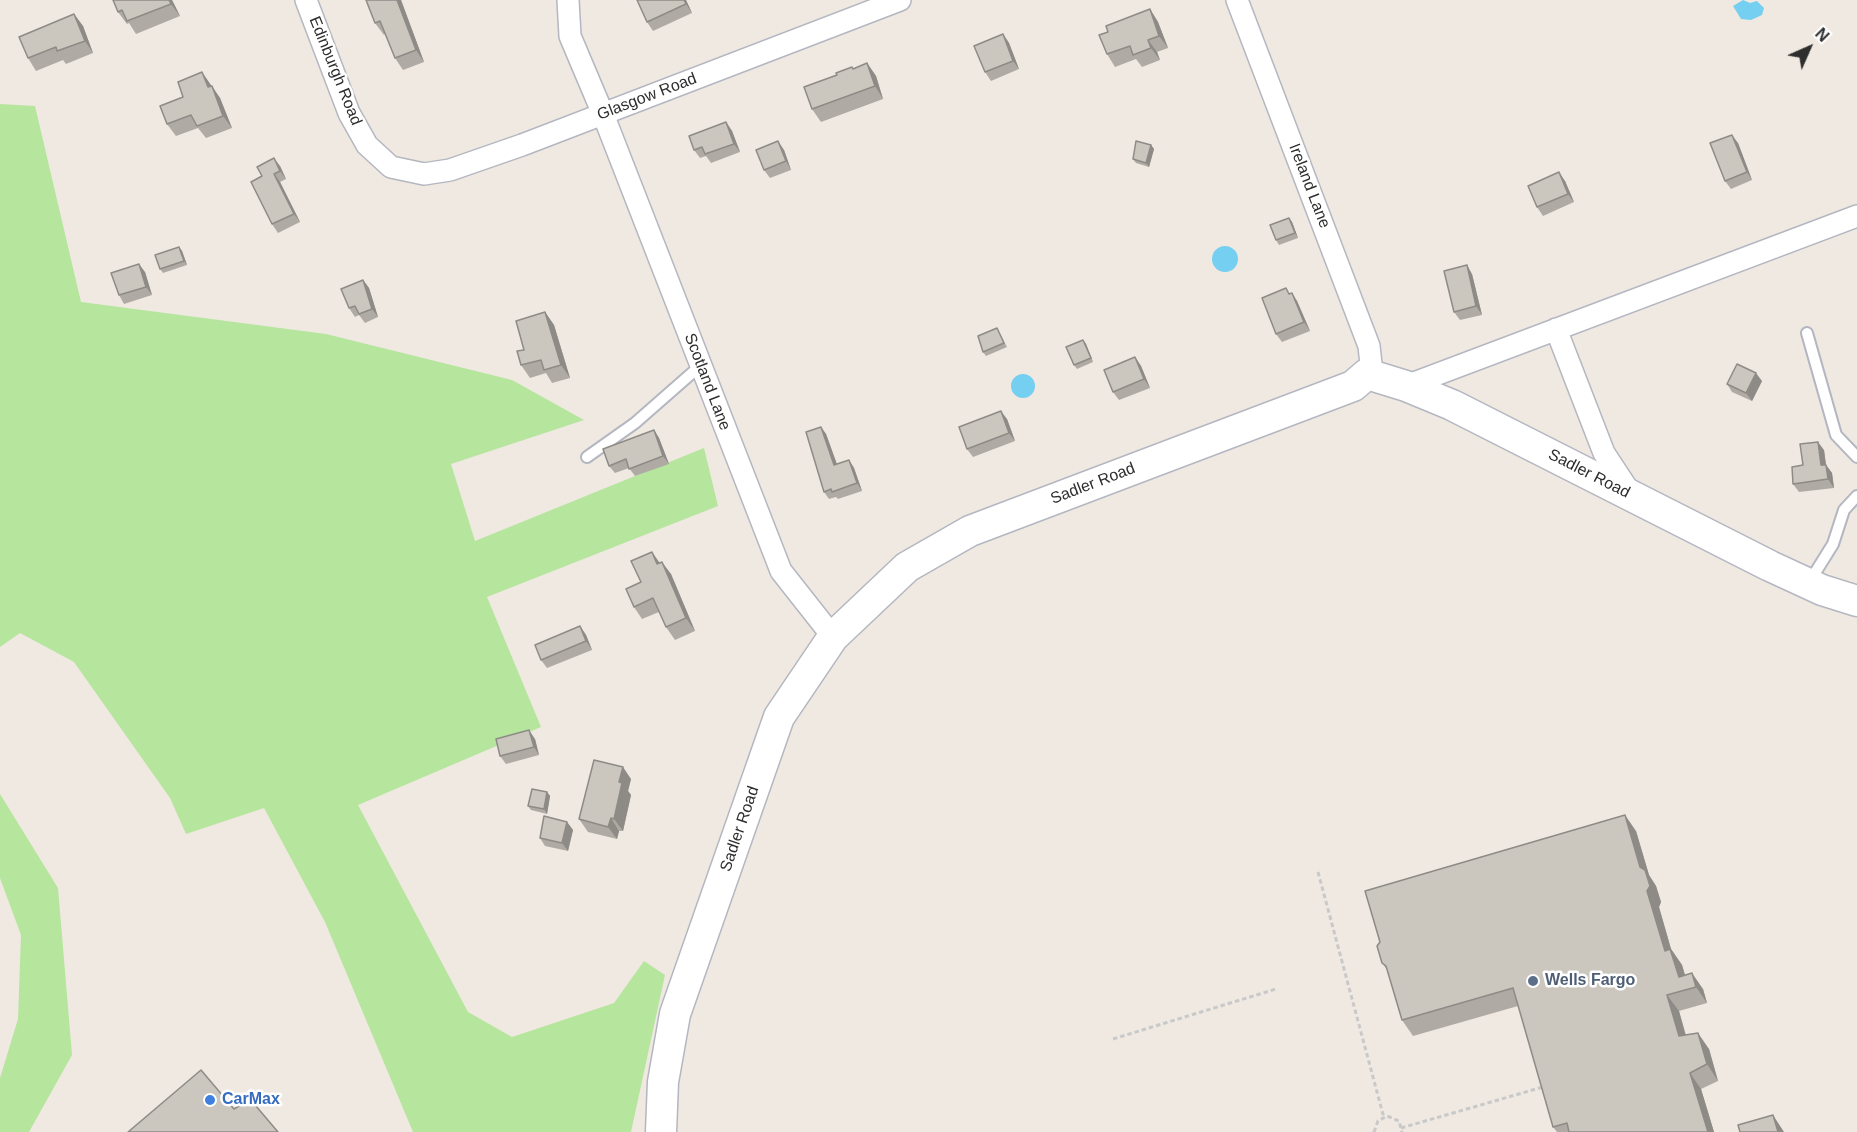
<!DOCTYPE html>
<style>
body{margin:0}
#map{position:relative;width:1857px;height:1132px;overflow:hidden;background:#efe9e1;font-family:Helvetica,sans-serif}
canvas{display:block}
.north{position:absolute;left:1779px;top:18px;width:60px;height:60px;-webkit-text-stroke:4px #fff;paint-order:stroke;rotate:45deg;font-size:16px;font-weight:700;line-height:24px;text-align:center;color:#2e2e2e}
.north::after{content:'';display:block;margin:auto;width:21px;height:27px;background:#2e2e2e;clip-path:polygon(50% 0,100% 100%,50% 72%,0 100%)}
</style>
<div id="map">
<canvas width="1857" height="1132"></canvas>
<div class="north">N</div>
</div>
<script>
const context = document.querySelector('canvas').getContext('2d');
context.lineJoin = 'round';
function fill(path, color) {
  context.fillStyle = color;
  context.fill(path, 'evenodd');
}
function strokePath(path, color, width, dash) {
  context.strokeStyle = color;
  context.lineWidth = width;
  context.lineCap = dash ? 'butt' : 'round';
  context.setLineDash(dash || []);
  context.stroke(path);
}
function write(font, color, halo, rows, align = 'center') {
  context.font = font + ' Helvetica,sans-serif';
  context.lineWidth = 5;
  context.setLineDash([]);
  context.textBaseline = 'middle';
  context.strokeStyle = halo;
  context.fillStyle = color;
  for (const [text, x, y, turn = 0] of rows) {
    context.save();
    context.translate(x, y);
    context.rotate((+turn || 0) * Math.PI / 180);
    context.textAlign = isNaN(turn) ? turn : align;
    if (halo) context.strokeText(text, 0, 0);
    context.fillText(text, 0, 0);
    context.restore();
  }
}
fill(new Path2D(`
 M0,104l35,2 46,196 245,32 186,46 72,40 -133,44 24,77 229,-93 14,58 -231,91 54,130 -183,78 110,207 44,25 102,-34 30,-42 21,14 -34,157h-218l-88,-210 -61,-114 -78,26 -16,-36 -96,-136 -54,-29 -20,14z
 M0,794l58,94 14,167 -43,77h-29v-54l18,-59 3,-84 -21,-57z`), '#b6e59e');
fill(new Path2D(`
 M1743,0l7,3 7,-2 7,7 -2,7 -11,5 -10,-1 -8,-13z
 M1212 259a13 13 0 1 1 26 0a13 13 0 1 1-26 0Z
 M1011 386a12 12 0 1 1 24 0a12 12 0 1 1-24 0Z`), '#75cff0');
const lane = new Path2D(`
 M1807,333l29,102 21,22
 M587,457l48,-34 65,-57
 M1810,581l23,-37 11,-34 13,-14`);
const street = new Path2D(`
 M306,0l43,113 18,32 24,22 33,7 26,-4 72,-25 378,-145
 M568,0l2,36 33,78 178,457 52,66
 M1237,0l132,346 2,18 -4,10
 M1556,329l48,124 27,41
 M1406,386l451,-170`);
const secondary = new Path2D(`
 M661,1132l2,-50 12,-68 104,-297 54,-80 74,-70 63,-36 383,-145 14,-12 39,12 46,19 318,161 52,24 35,11`);
strokePath(lane, '#b4b7c1', 14);
strokePath(street, '#b4b7c1', 24);
strokePath(secondary, '#b4b7c1', 33);
strokePath(new Path2D(`
 M1318,872l66,246
 M1113,1039l163,-50
 M1401,1128l142,-41
 M1374,1132l4,-11 9,-5 12,5 3,11`), '#c9c9c9', 3, [4.5, 3]);
strokePath(lane, '#fff', 10);
strokePath(street, '#fff', 21);
strokePath(secondary, '#fff', 30);
fill(new Path2D(`
 M113,0h59l8,16 -44,18 -7,-11 -2,1 -9,-12z
 M401,0l23,62 -21,8 -8,-12 -10,-24 -1,1 -9,-12z
 M637,0h49l6,13 -39,18 -6,-9z
 M1150,9l8,13 10,26 -11,4 3,8 -18,7 -6,-8 -21,8 -8,-13 1,-22z
 M74,14l9,12 10,27 -27,11 -3,-4 -27,11 -8,-13z
 M1003,34l6,9 10,26 -28,12 -6,-9z
 M867,63l9,13 7,23 -62,23 -9,-13 25,-34 15,-8 1,2z
 M211,86l9,12 12,30 -26,10 -8,-10 -22,8 -9,-12z
 M726,122l6,9 8,21 -29,11 -5,-7 -6,2 -6,-8z
 M1738,143l14,37 -21,9 -6,-8z
 M1151,145l3,4 -5,18 -13,-4 -3,-4z
 M784,150l7,20 -21,8 -6,-8z
 M280,166l6,13 -6,3 20,40 -22,11 -6,-9 -21,-42z
 M1565,181l9,21 -31,14 -6,-9z
 M1289,218l3,4 6,16 -19,7 -3,-5z
 M179,247l3,4 5,14 -24,8 -3,-4z
 M145,272l7,23 -28,9 -5,-9z
 M1472,274l10,41 -22,5 -6,-8z
 M363,280l6,8 9,29 -13,6 -6,-8 -4,2 -6,-9z
 M1290,293l7,8 13,30 -28,11 -6,-8z
 M545,312l9,13 16,53 -18,5 -6,-10 -16,5 -9,-13 3,-15z
 M997,328l10,19 -21,9 -3,-4z
 M1083,340l3,4 7,18 -16,7 -3,-4z
 M1135,357l6,9 9,22 -31,12 -6,-8z
 M1762,381l-10,20 -20,-9 -5,-8z
 M1007,419l8,22 -42,16 -6,-8z
 M821,427l5,7 11,30 12,-4 5,8 8,23 -24,8 -2,-2 -7,2 -5,-7z
 M654,430l5,8 10,26 -34,12 -6,-8 -14,5 -6,-7z
 M1824,450l2,15 6,8 2,15 -35,4 -6,-8 10,-19z
 M652,552l8,11 11,11 24,57 -20,9 -9,-13 -7,-15 -17,7 -8,-12 7,-25z
 M580,626l6,9 6,15 -45,18 -6,-8z
 M535,739l4,16 -33,9 -6,-8z
 M631,779l-3,12 3,4 -8,36h-4l-2,8 -29,-7 -9,-13z
 M547,792l3,4 -3,18 -16,-4 -3,-4z
 M567,822l6,8 -5,21 -23,-5 -5,-8z
 M1636,831l13,44 7,11 5,16 -2,5 12,42 11,16 3,10 18,14 4,14 -28,8 7,24 23,14 9,32 -17,8 13,43h-157l-4,-5 -35,-121 -105,30 -11,-16 -14,-49 -6,-8z`), '#afaba4');
fill(new Path2D(`
 M169,0h3l8,16 -9,-12z
 M397,0h4l23,62 -8,-12z
 M684,0h2l6,13 -6,-9z
 M1150,9l8,13 10,26 -9,-12z
 M74,14l9,12 10,27 -8,-12z
 M1003,34l6,9 10,26 -6,-8z
 M1148,40l9,12 3,8 -9,-12z
 M867,63l9,13 7,23 -8,-13z
 M202,72l9,13 6,15 -9,-13z
 M212,86l8,12 12,30 -9,-12z
 M726,122l6,9 8,21 -6,-8z
 M1732,135l6,8 14,37 -5,-8z
 M778,141l6,9 7,20 -5,-9z
 M1151,145l3,4 -5,18 -3,-4z
 M274,158l6,8 6,13 -6,-8z
 M1559,172l6,9 9,21 -6,-8z
 M274,174l6,8 20,40 -6,-8z
 M1289,218l3,4 6,16 -3,-5z
 M179,247l3,4 5,14 -3,-4z
 M139,264l6,8 7,23 -6,-8z
 M1467,265l5,9 10,41 -6,-9z
 M363,280l6,8 9,29 -6,-8z
 M1292,293l5,8 13,30 -6,-9z
 M545,312l9,13 16,53 -9,-13z
 M1083,340l3,4 7,18 -2,-4z
 M1135,357l6,9 9,22 -6,-9z
 M1756,373l6,8 -10,20 -6,-8z
 M1001,411l6,8 8,22 -6,-8z
 M821,427l5,7 14,39 -6,-8z
 M654,430l5,8 10,26 -6,-8z
 M1818,442l6,8 2,15 6,8 2,15 -6,-9 -7,-14z
 M849,460l5,8 8,23 -5,-8z
 M652,552l8,12h-3z
 M662,562l9,12 24,57 -9,-13z
 M580,626l6,9 6,15 -6,-9z
 M529,730l6,9 4,16 -5,-8z
 M623,767l8,12 -3,12 3,4 -8,36 -9,-12 5,-37z
 M547,792l3,4 -3,18 -3,-5z
 M1625,815l11,16 13,44 7,11 5,16 -2,5 12,42 11,16 7,24 -10,-12 -14,-26z
 M611,818l8,13 -2,8 -9,-12z
 M567,822l6,8 -5,21 -6,-8z
 M1692,973l11,16 4,14 -11,-16z
 M1667,995l12,16 11,41 -11,-16z
 M1698,1033l11,16 9,32 -11,-17z
 M1690,1073l11,16 13,43h-6z
 M1773,1115l11,17h-6z`), '#8e8b86');
const building = new Path2D(`
 M113,0h56l2,4 -44,17 -5,-11 -4,2z
 M366,0h31l19,50 -21,8 -15,-37 -5,2z
 M637,0h47l2,4 -39,18z
 M1150,9l9,27 -11,4 3,8 -18,7 -3,-9 -23,8 -8,-19 9,-3 -2,-6z
 M74,14l11,27 -28,10 -1,-4 -28,11 -9,-21z
 M1003,34l10,27 -28,11 -11,-26z
 M867,63l8,23 -63,23 -8,-22 33,-12 -1,-2 16,-6 1,2z
 M202,72l6,15 4,-1 11,30 -26,10 -6,-11 -24,9 -7,-18 23,-9 -5,-15z
 M726,122l8,22 -29,10 -3,-7 -8,3 -5,-14z
 M1732,135l15,37 -22,9 -15,-38z
 M778,141l8,20 -22,9 -8,-20z
 M1136,141l15,4 -5,18 -13,-4z
 M274,158l6,13 -6,3 20,40 -22,10 -21,-42 11,-6 -5,-9z
 M1559,172l9,22 -31,13 -9,-21z
 M1289,218l6,15 -19,7 -6,-15z
 M179,247l5,14 -24,8 -5,-14z
 M139,264l7,23 -27,8 -8,-22z
 M1467,265l9,41 -22,6 -10,-41z
 M363,280l9,29 -13,5 -4,-8 -6,2 -8,-19z
 M1286,288l3,6 3,-1 12,29 -28,12 -14,-36z
 M545,312l16,53 -17,5 -3,-10 -20,5 -4,-14 7,-1 -8,-29z
 M997,328l7,15 -21,9 -5,-16z
 M1083,340l8,18 -17,7 -8,-18z
 M1135,357l9,22 -31,13 -9,-22z
 M1737,364l19,9 -10,20 -19,-9z
 M1001,411l8,22 -42,16 -8,-22z
 M821,427l13,38 15,-5 8,23 -25,9 -1,-3 -7,3 -18,-60z
 M654,430l9,26 -34,13 -3,-10 -17,7 -6,-17z
 M1818,442l3,23h5l2,14 -35,5 -1,-17 11,-2 -3,-21z
 M652,552l5,12 5,-2 24,56 -20,9 -13,-29 -19,9 -8,-18 15,-7 -10,-21z
 M580,626l6,15 -45,19 -6,-15z
 M529,730l5,17 -34,9 -4,-17z
 M594,760l29,7 -4,15 3,1 -8,36 -3,-1 -3,9 -29,-8z
 M532,789l15,3 -3,17 -16,-3z
 M1625,815l15,52 5,3 5,16 -3,5 18,60 5,-2 9,28 13,-4 4,14 -29,8 12,41 19,-3 9,31 -17,9 18,59h-139l-2,-9 -14,4 -40,-139 -111,32 -16,-54 -4,-3 -5,-17 3,-4 -15,-51z
 M544,816l23,6 -5,21 -22,-5z
 M201,1070l33,39 16,-10 28,33h-150z
 M1773,1115l5,17h-38l-2,-7z`);
fill(building, '#cbc7bf');
strokePath(building, '#8e8b86', 1.5);
for (const [x, y, r, color] of [
 [1533,981,6,"#5c6f8a"],
 [210,1100,6,"#3f7fe0"]
]) {
  const dot = new Path2D();
  dot.arc(x, y, r, 0, 2 * Math.PI);
  context.fillStyle = color;
  context.fill(dot);
  strokePath(dot, '#fff', 2);
}
write('16px', '#2e2e2e', '#fff', [
 ["Edinburgh Road",335,71,68],
 ["Glasgow Road",647,97,-21],
 ["Ireland Lane",1309,186,69],
 ["Scotland Lane",707,382,69],
 ["Sadler Road",1589,474,27],
 ["Sadler Road",1093,484,-21],
 ["Sadler Road",740,829,-71]
]);
write('bold 16px', '#4e5e75', '#fff', [
 ["Wells Fargo",1545,981]
], 'left');
write('bold 16px', '#366cbe', '#fff', [
 ["CarMax",222,1100]
], 'left');
</script>
